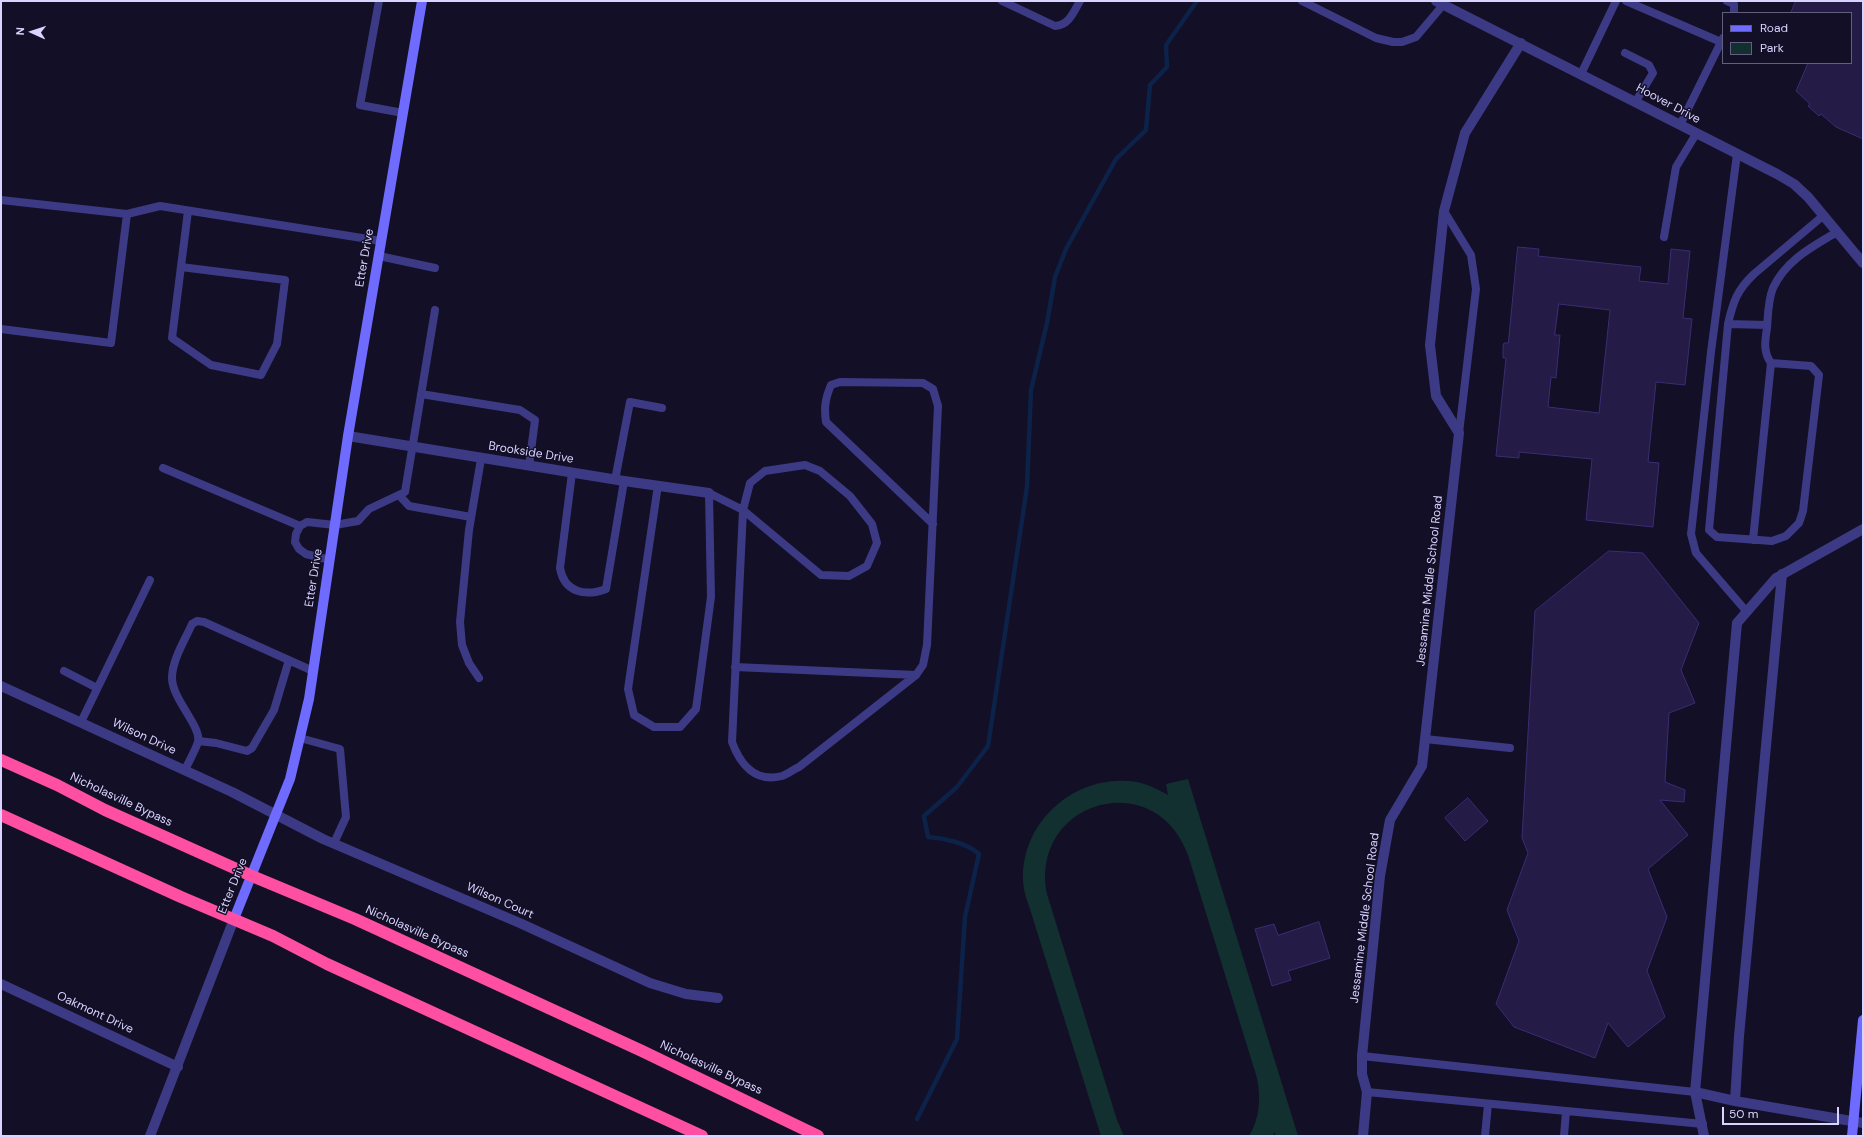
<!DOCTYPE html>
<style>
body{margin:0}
#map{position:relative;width:1864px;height:1137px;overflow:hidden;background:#130f26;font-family:"DM Sans",sans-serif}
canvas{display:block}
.frame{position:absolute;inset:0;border:2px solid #d9d4ff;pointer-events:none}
.legend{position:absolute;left:1722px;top:12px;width:130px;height:52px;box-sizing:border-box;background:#130f26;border:1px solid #625e7d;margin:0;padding:5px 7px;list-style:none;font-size:12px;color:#d9d4ff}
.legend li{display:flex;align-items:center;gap:8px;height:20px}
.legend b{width:20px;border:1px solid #625e7d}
.north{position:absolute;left:12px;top:12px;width:40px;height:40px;-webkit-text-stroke:3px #130f26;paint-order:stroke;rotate:273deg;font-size:11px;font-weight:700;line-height:16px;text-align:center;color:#d9d4ff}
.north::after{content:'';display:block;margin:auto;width:14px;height:18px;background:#d9d4ff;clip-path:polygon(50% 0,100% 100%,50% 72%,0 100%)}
.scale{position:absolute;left:1722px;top:1107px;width:117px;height:18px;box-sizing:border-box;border:2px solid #d9d4ff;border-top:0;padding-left:5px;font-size:12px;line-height:14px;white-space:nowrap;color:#d9d4ff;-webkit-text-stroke:3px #130f26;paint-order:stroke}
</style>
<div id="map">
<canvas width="1864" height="1137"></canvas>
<div class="frame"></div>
<ul class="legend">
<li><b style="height:5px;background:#6f6bff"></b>Road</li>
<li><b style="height:11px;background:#12302f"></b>Park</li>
</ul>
<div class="north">N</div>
<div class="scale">50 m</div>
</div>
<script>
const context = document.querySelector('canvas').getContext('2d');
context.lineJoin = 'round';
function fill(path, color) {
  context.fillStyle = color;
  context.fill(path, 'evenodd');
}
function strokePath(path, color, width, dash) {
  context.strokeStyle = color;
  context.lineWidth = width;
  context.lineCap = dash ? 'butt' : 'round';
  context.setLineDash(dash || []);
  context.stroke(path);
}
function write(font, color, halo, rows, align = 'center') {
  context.font = font + ' "DM Sans",sans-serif';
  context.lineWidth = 3;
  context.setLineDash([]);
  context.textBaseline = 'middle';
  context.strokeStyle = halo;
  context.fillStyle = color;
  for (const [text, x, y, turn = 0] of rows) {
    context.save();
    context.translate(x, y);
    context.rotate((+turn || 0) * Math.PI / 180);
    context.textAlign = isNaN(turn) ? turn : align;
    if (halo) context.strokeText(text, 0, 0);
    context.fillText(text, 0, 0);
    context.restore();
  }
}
fill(new Path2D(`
 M1188,779l110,357h-22l-2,-4 -1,4h-24c11,-18 12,-38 8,-58l-69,-223c-33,-91 -159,-54 -141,39l70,226 7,16h-23l-72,-230c-3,-8 -6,-18 -6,-27 -1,-60 55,-107 114,-97 11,2 22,8 31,13l-2,-11z`), '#12302f');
strokePath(new Path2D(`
 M917,1119l40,-80 8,-122 14,-63c-12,-11 -35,-16 -51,-17l-4,-21 33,-29 31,-41 39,-259 4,-97 16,-67 8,-46 11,-28 50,-90 30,-29 4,-45 17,-18 -1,-22 31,-44`), '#0c2248', 4.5);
const building = new Path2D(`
 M1796,1h67v138l-27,-12 -15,-13 -2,2 -11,-10 2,-2 -14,-13 12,-28h43v-50h-60z
 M1518,247l21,2 -1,7 103,11 -2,14 29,3 3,-35 19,2 -7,67 9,1 -7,66 -29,-3 -8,80 11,1 -6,64 -67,-7 6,-61 -73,-7v6l-23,-2 10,-98h-3v-12l1,-3h4zM1559,304l51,6 -11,103 -51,-6 3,-30 5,1 4,-43h-5z
 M1609,551l34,2 56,70 -18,47 14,33 -26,10 -4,69 20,8 -1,12 -24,-2 28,35 -40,34 19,48 -20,54 18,46 -37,30 -20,-24 -13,35 -81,-31 -18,-23 23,-63 -12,-31 21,-57 -6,-15 13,-227z
 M1468,798l20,23 -23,20 -20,-23z
 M1319,922l11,36 -42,13 3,9 -19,6 -17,-57 19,-5 4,11z`);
fill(building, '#241b47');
strokePath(building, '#3b2d73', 1);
strokePath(new Path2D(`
 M379,1l-19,104 43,8
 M1002,1l53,25c14,-1 18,-13 25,-25
 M1302,1l74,37 17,4h9l14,-5 27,-32
 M1626,1l95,41
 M1727,1l7,3v9
 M1625,53l24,12 4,8 -17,28
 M1581,74l35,-73
 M1680,125l43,-87
 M1737,154l-26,198 -20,182 5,19 51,59
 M1,200l126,14 33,-8 221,35
 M1444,211l27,44 5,34 -17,144
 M1824,215l-70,59c-17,16 -21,28 -26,50l-19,206 8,7 55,4 14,-5 13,-13 4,-12 16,-136 -8,-9 -40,-3c-8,-11 -6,-22 -4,-35 1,-13 1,-28 6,-40 13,-28 39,-41 64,-56
 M1664,237l12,-70 20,-33
 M379,256l56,12
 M181,267l104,13 -8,64 -16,31 -50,-10 -39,-27 16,-127
 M1728,324l39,1
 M1,329l110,14 16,-129
 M421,394l99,16 15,10 -6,46
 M163,468l137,58
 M572,473l-12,95c4,24 25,29 46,21l18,-108
 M615,480l15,-78 32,6
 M658,485l-30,204 6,26 20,12h26l16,-18 15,-112 -2,-104 34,17 78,65 28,1 18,-10 10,-23 -5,-19 -22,-28 -30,-25 -15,-6 -40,6 -15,12 -7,27 -11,232c8,22 23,41 50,34 6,-2 12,-7 17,-9l117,-92 7,-10 4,-20 11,-239 -5,-17 -10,-6 -83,-1 -9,3c-6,14 -7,23 -5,37l107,102
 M399,495l10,11 62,11
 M1753,540l18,-177
 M330,560l-24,-6 -7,-5 -4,-7 1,-8 4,-8 7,-4 28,3 23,-4 11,-12 36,-17 30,-182
 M735,667l181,8
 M64,671l33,17
 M479,678l-10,-15 -7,-18 -2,-23 9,-92 12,-71
 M81,722l69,-142
 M300,738l40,11 6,68 -12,26
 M1425,739l85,9
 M198,741l18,2 31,8 5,-3 22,-38 15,-50
 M185,770c4,-9 10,-19 13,-28 4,-15 -26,-43 -26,-64 0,-18 13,-38 20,-54l5,-3 7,1 109,49
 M1362,1056l333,36
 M1367,1092l336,32
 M1485,1136l3,-32
 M1564,1136l2,-25`), '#3d3a85', 8);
strokePath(new Path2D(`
 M1436,1l341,173 17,10 14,13 55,66
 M348,436l276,45 85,12
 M1,686l231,106 91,47 199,85 128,59 36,11 32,4
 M1,984l177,83
 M1695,1092l42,-469 39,-45 87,-49
 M1735,1101l4,-65 43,-462
 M150,1136l84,-217
 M1363,1136l4,-44 -5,-18v-18l18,-180 10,-56 32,-54 37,-333 -23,-37 -6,-51 14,-134 21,-78 56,-90
 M1704,1136l-9,-44 40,9 128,22`), '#3d3a85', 10);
strokePath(new Path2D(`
 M234,919l56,-140 19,-80 39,-263 74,-435
 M1852,1136l11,-116`), '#6f6bff', 10);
strokePath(new Path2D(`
 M1,760l56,25 48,25 147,66 103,43 287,132 176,85
 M1,815l180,82 92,39 54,28 375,172`), '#ff4fa3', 12);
write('12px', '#d9d4ff', '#130f26', [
 ["Hoover Drive",1668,104,28],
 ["Etter Drive",365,258,-80],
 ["Brookside Drive",531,453,9],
 ["Etter Drive",314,578,-81],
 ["Jessamine Middle School Road",1430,581,-84],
 ["Wilson Drive",144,737,25],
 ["Nicholasville Bypass",121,800,25],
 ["Etter Drive",233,886,-68],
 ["Wilson Court",500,901,24],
 ["Jessamine Middle School Road",1365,918,-83],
 ["Nicholasville Bypass",417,932,24],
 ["Oakmont Drive",95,1013,25],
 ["Nicholasville Bypass",711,1068,25]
]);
</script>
